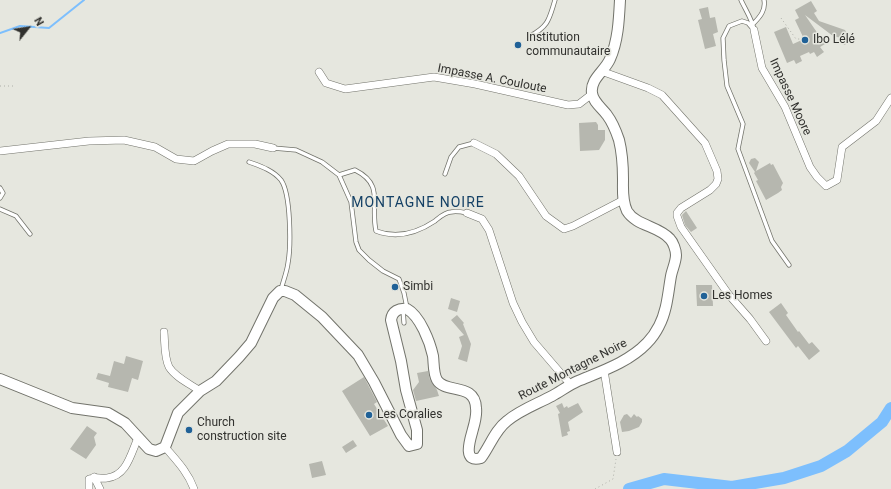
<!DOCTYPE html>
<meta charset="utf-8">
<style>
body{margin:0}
#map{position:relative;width:891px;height:489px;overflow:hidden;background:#e6e7df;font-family:Roboto,sans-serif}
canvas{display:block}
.north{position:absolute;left:8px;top:8px;width:40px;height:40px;-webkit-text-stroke:3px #e6e7df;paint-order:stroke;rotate:60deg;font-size:11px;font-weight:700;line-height:16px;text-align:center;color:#31312e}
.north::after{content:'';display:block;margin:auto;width:14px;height:18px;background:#31312e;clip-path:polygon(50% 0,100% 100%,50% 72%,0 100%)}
</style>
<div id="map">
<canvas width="891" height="489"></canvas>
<div class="north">N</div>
</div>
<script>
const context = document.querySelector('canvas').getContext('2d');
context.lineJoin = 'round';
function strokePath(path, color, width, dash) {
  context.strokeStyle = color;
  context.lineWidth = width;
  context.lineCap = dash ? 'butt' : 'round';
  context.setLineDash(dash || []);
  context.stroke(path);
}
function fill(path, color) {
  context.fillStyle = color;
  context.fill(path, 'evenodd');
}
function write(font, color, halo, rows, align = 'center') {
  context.font = font + ' Roboto,sans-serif';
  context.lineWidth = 3;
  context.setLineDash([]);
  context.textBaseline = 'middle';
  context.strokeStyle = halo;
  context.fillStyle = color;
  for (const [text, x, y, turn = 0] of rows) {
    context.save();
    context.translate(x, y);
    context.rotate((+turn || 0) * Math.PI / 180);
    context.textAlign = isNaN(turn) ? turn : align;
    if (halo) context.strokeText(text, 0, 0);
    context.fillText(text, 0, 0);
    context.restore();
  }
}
strokePath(new Path2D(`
 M0,33l20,-7 29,2 35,-28`), '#7dbffd', 2);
strokePath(new Path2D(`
 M629,489l35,-10 68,8 52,-9 37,-12 26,-15 35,-29 9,-14`), '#7dbffd', 12);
fill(new Path2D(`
 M811,1l6,10 -3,2 5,8 26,9 6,12 -7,3 -3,-7 -8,-2 -28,-21 20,29 -5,3 4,5 -7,5 -3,-5 -4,2 -1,-2 -9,4 2,5 -6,3 -2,-4 -7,3 -13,-31 12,-5 7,17 11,-5 -9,-19 4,-2 -4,-8z
 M708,7l2,11 5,-1 3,15 -5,2 3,12 -11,3 -7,-29 4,-1 -3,-10z
 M596,122l2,3v5h7v10l-6,10 -19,1 -1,-28z
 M755,158l4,4 -3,9 14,-8 1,2 2,-1 10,19 -2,4 1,3 -4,3 -12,7 -10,-19 2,-1 -4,-7 1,-1 -6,-9 2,-4z
 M686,211l11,17 -6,4 -6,-7 -3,-10z
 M696,285h16l1,21h-16z
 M451,298l9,3 -3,11 -9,-3z
 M781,303l7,10 -2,2 12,17 1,-1 10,13 3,-2 8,9 -11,9 -11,-14 -2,2 -27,-36z
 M457,315l7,8 -1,1 8,20 -4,18 -9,-3 4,-13 -3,-9 5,-2 -13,-15z
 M126,356l17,5 -5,19 -6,-2 -4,14 -20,-5 1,-4 -13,-4 2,-6 12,3 4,-15 10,3z
 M428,371l2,9 7,10 2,6 -23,5 -3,-11 6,-8 -2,-9z
 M364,377l13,25 -3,2 14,22 -18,10 -28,-45z
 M562,403l2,5 3,-2 1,2 10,-5 5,9 -15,10 2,9 -3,1 1,3 -6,2 -4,-23 2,-1 -4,-7z
 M627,414l4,4 3,-4 3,3 1,-1 4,3v3l-3,5 -10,4 -7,1 -2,-10 4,-7z
 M87,426l10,7 -3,4 2,8 -10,14 -16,-10z
 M353,440l4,6 -11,7 -4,-6z
 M322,461l4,14 -14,3 -3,-14z`), '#b6b7af');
const lane = new Path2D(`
 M741,0c4,9 12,21 13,30
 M753,24c7,-7 13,-14 11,-24
 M754,30l-6,-7 -6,-2 -13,5 -6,12 1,22 3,26 16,38 -5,25 34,92 17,24
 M530,36c19,-10 19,-17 25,-36
 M273,148l23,2 26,12 17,13 12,27 5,40 3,8 10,10 14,11 16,8 5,14 3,15
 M249,162c11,4 24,8 32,18 10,14 10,66 7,83 -1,9 -5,18 -7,27
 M445,174l6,-17 8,-10 15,-4
 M339,175l16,-5c30,15 15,34 21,61 21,8 41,2 59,-10 5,-4 10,-9 16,-9 5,-1 11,0 16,1
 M0,188l3,5 -3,5
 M0,209l16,7 14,18
 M403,310l1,13`);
const street = new Path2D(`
 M754,30l8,38 23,39 25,60 7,10 9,9 11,-6 5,-33 34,-26 15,-23
 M601,71l47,17 14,7 43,48 12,28 1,8 -2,5 -6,6 -29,18 -4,5v3l4,11 48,68 21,24 16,22
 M319,72l7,11 19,6 89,-12 41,7 93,21 11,-1 13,-10
 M474,143l22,11 23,22 27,40 18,13 9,-3 50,-26
 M0,151l89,-10 35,-1 31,7 21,12 18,2 18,-10 16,-7h27l18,4
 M467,213l15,6 7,11 24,73 9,19 12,20 36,42
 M164,332c1,11 0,25 5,35 6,10 21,17 31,24
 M604,370l13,82
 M165,447c11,13 23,25 29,42
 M94,477l6,12
 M89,489v-10c8,-3 11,0 18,-1 20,-2 24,-25 31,-40`);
const secondary = new Path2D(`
 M0,379l72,29 36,5 17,10 24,26 7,2 9,-4 13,-34 22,-22 16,-10 23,-24 12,-14 22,-45 7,-7h5l10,4 27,22 36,38 16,27 27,53 8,11 8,-2v-14l-11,-40 -5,-29 -10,-41c1,-9 8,-12 16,-11 13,7 23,33 26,47 1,7 0,17 4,24 8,14 38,2 39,28 1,7 -1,14 -3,21 -2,8 -12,35 8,29 9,-12 14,-28 26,-37 13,-11 30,-17 45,-25 9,-5 17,-11 26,-15 24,-10 51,-19 69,-38 4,-4 9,-11 12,-17 8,-15 9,-33 12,-50 1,-6 5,-14 5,-21 0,-5 -3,-13 -6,-16 -11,-13 -34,-13 -43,-28 -5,-10 -4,-21 -4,-32 0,-13 -1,-27 -4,-39 -3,-9 -6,-17 -12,-25 -5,-7 -14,-13 -15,-22 -2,-14 13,-22 18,-34 8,-18 9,-39 10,-59`);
strokePath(lane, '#72736b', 5);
strokePath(street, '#72736b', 8);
strokePath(secondary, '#72736b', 12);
strokePath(new Path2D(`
 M781,18l15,21h8
 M0,86h16
 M595,489l18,-10 3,-20`), '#aeafa8', 1, [1, 3]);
strokePath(lane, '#fff', 3.5);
strokePath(street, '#fff', 7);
strokePath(secondary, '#fff', 10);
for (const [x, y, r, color] of [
 [805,40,4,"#206197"],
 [518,45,4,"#206197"],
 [395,287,4,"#206197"],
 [704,296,4,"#206197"],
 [369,415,4,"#206197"],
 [189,430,4,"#206197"]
]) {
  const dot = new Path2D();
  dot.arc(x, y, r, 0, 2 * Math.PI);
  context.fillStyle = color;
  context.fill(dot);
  strokePath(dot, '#e6e7df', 1.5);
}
write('12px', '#31312e', '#e6e7df', [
 ["Institution",526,38],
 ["communautaire",526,52],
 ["Ibo Lélé",813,40],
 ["Simbi",403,287],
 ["Les Homes",712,296],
 ["Les Coralies",377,415],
 ["Church",197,423],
 ["construction site",197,437]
], 'left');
write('12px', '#31312e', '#e6e7df', [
 ["Impasse A. Couloute",492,79,11],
 ["Impasse Moore",790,97,65],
 ["Route Montagne Noire",573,370,-27]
]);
context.letterSpacing = '1px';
write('14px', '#144065', '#e6e7df', [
 ["MONTAGNE NOIRE",418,203]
]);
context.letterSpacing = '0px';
</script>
